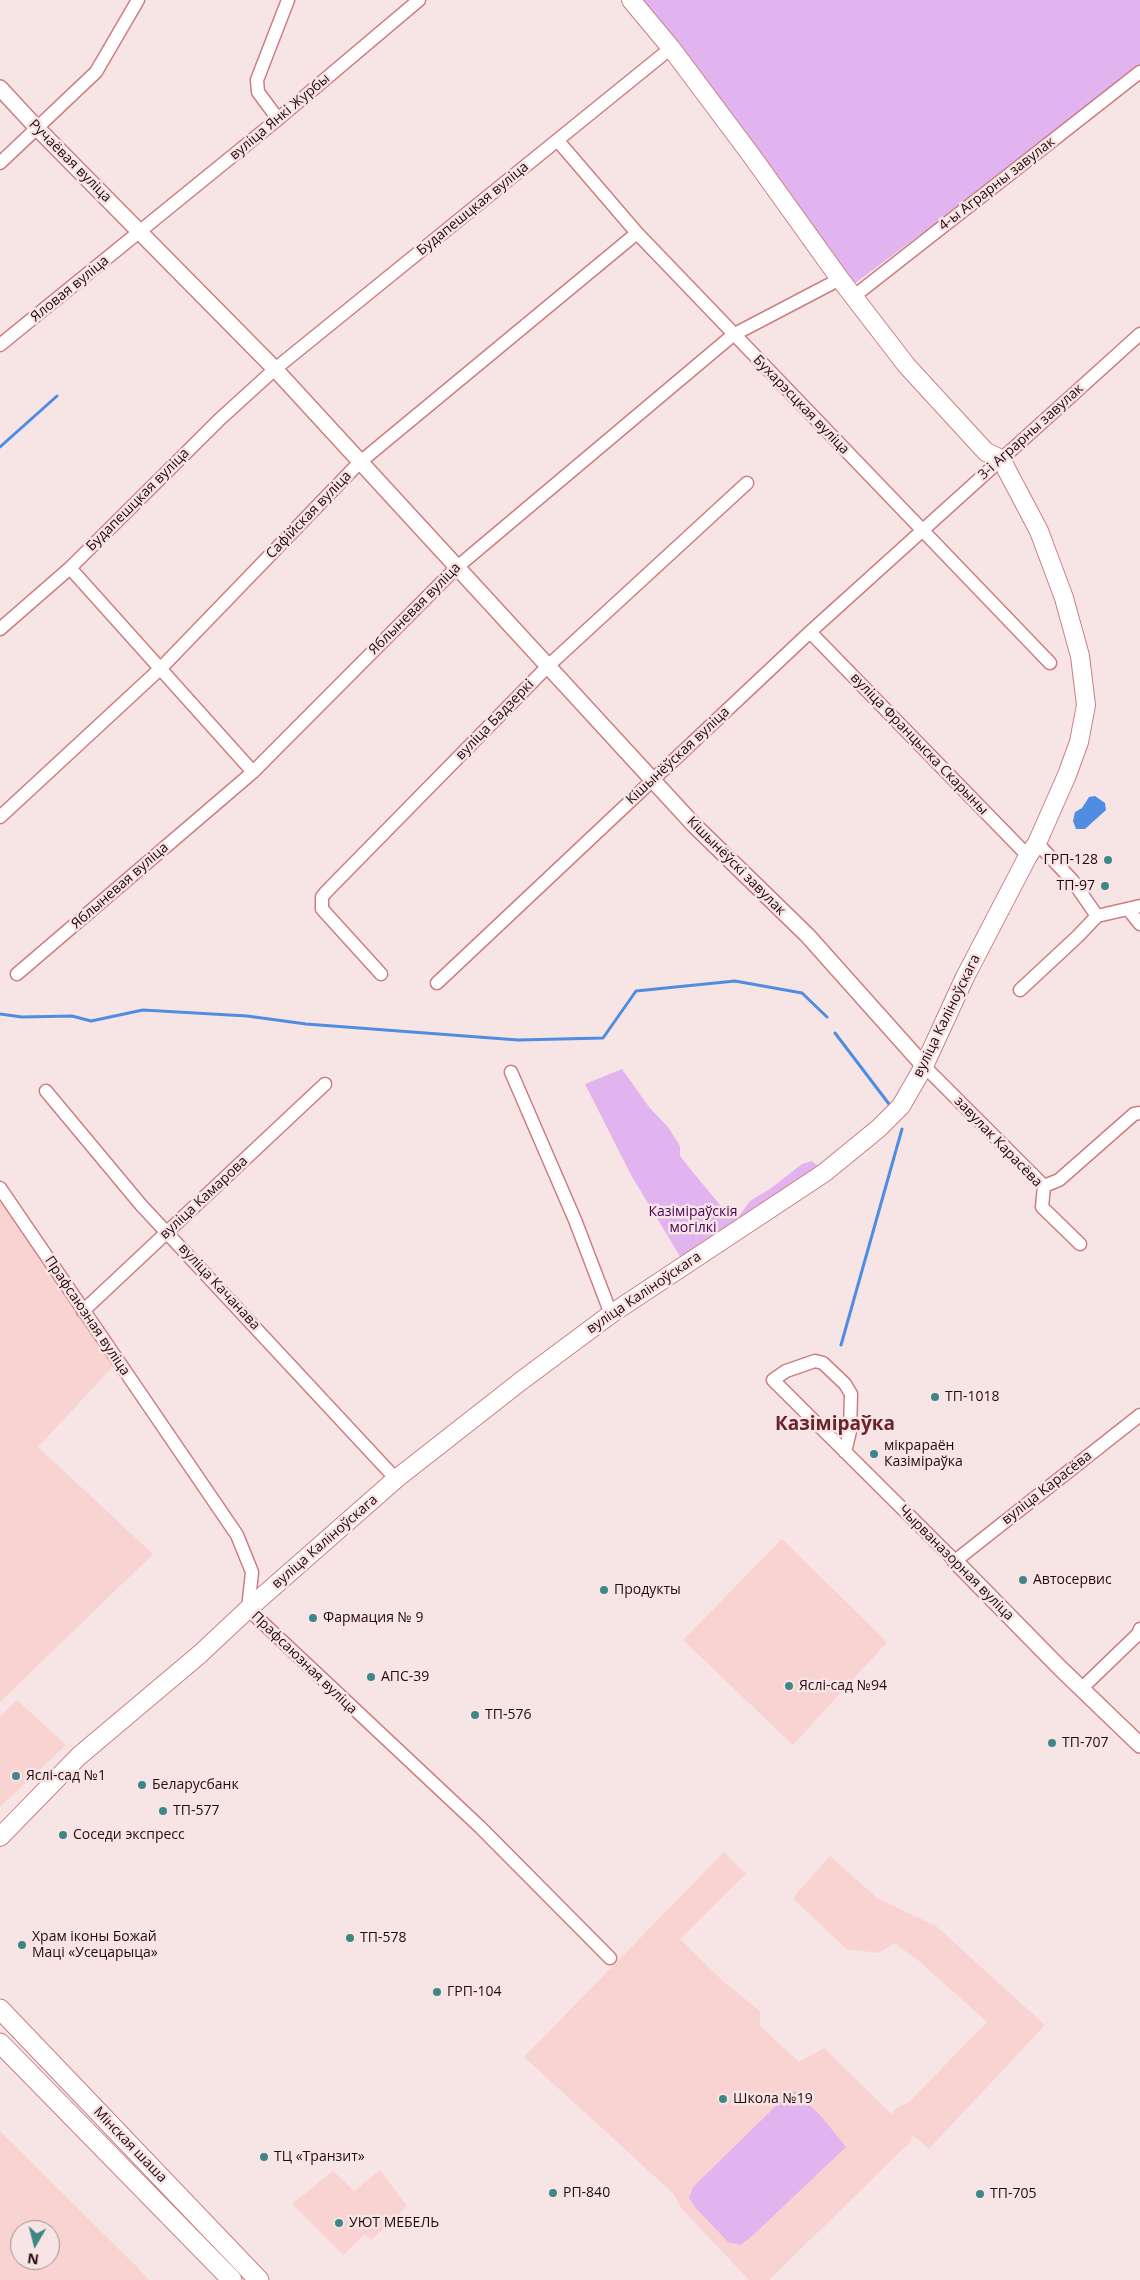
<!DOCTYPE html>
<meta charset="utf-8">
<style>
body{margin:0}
#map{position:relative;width:1140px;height:2280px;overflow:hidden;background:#f7e5e5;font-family:"Open Sans",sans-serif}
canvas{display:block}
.north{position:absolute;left:10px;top:2220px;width:50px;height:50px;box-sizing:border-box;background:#f7e5e5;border:1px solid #a38d8e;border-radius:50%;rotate:188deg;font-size:14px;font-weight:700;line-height:20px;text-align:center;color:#26090c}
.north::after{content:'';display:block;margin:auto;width:18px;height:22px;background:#3e8688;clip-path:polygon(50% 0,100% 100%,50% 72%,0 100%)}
</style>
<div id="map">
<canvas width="1140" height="2280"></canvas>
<div class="north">N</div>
</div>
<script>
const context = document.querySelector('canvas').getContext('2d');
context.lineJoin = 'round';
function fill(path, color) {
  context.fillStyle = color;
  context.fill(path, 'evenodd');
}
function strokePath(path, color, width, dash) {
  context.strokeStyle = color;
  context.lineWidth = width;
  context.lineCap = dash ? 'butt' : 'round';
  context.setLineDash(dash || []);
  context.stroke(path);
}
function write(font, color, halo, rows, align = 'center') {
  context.font = font + ' "Open Sans",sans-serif';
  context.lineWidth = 5;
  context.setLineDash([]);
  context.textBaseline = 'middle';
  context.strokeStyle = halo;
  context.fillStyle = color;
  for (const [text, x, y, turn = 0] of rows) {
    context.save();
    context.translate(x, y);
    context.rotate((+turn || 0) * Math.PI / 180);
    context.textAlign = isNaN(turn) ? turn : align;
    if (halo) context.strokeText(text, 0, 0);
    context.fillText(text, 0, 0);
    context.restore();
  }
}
fill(new Path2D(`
 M0,1189l116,174 -78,84 115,107 -153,148z
 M782,1539l105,103 -94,103 -110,-105z
 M17,1700l49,45 -66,62v-90z
 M724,1852l22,22 -66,65 44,43 36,29v15l39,36 25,-14 67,66 6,-6 12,-6 78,-80 -68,-61 -25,-18 -15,10 -33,-4 -53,-51 37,-42 47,42 59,28 109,99 -116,124 -19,-16 2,3 -1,6 -6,5 -136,133h-20l-68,-72 -7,-14 -150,-137z
 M0,2131l134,133 15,16h-149zM20,2230h30v30h-30z
 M380,2170l27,36 -36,34 -6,-6 -22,21 -51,-51 41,-33 21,20z`), '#f9d2d2');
fill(new Path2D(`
 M641,0h499v70l-286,214z
 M622,1069l27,38 19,20 12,19v10l7,9 43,52 9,-1 11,-15 20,-12 32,-25 10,-3 7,6 -135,96 -53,-88 -46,-91z
 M795,2091l26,25 25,31 -95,90 -11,8 -12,-3 -33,-35 -6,-9 4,-11 87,-85z`), '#e1b4ef');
fill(new Path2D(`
 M1095,796l10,7 1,7 -21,19h-9l-3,-8 2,-9 7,-4 7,-11z`), '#508ce2');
strokePath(new Path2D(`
 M0,447l57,-51
 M0,1014l22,3 50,-1 19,5 52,-11 104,6 59,8 212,16 85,-2 33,-47 99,-10 67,12 25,24
 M835,1033l54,71
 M841,1345l61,-216`), '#508ce2', 3);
const minor = new Path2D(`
 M278,119l-20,-27 -1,-12 31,-80
 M558,141l79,92 413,430
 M0,163l96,-91 42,-72
 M853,297l287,-225
 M0,345l278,-226 141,-119
 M70,568l183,204
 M0,629l70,-61 150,-149 55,-50 396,-321
 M810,632l218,224
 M0,817l161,-149 198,-205 278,-230
 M1037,843l35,37 25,36
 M1128,909l12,15
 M17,974l236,-202 203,-204 277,-233 107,-56
 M381,974l-59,-65v-12l4,-5 222,-226 199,-183
 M437,983l373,-351 330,-298
 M1020,990l58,-54 19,-20 43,-10
 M924,1066l120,120 -2,21 38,37
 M511,1072l64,148 36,94
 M46,1091l95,114 255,274
 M1044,1186l15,-6 75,-66 6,-1
 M0,1188l237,347 15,37 -4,37 232,218 130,131
 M83,1311l242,-227
 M845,1452l5,-21 1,-37 -6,-10 -22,-21 -8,-2 -29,10 -13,9 182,181 185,-146
 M1082,1688l56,-54 2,-5`);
const tertiary = new Path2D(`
 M0,88l37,40 238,241 419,456 114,111 116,130
 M955,1561l105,107 80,77`);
const secondary = new Path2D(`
 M0,1837l79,-81 121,-102 48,-45 148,-130 125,-98 90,-67 213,-141 55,-45 22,-22 23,-40 41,-89 63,-121 9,-13 30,-68 12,-33 7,-37 -6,-49 -16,-58 -25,-67 -38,-72 -15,-7 -79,-86 -67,-87 -89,-124 -80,-107 -40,-48`);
const primary = new Path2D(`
 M0,2009l259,271
 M0,2043l232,237`);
strokePath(minor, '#cd7e81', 15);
strokePath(tertiary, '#cd7e81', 18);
strokePath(secondary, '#cd7e81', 20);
strokePath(primary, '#cd7e81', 21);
strokePath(minor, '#fff', 12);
strokePath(tertiary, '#fff', 15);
strokePath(secondary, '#fff', 18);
strokePath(primary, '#fff', 19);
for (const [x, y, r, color] of [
 [1108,860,5,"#3e8688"],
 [1105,886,5,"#3e8688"],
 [935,1397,5,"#3e8688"],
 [874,1454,5,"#3e8688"],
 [1023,1580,5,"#3e8688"],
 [604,1590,5,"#3e8688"],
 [313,1618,5,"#3e8688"],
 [371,1677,5,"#3e8688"],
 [789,1686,5,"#3e8688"],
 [475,1715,5,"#3e8688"],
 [1052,1743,5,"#3e8688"],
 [16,1776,5,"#3e8688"],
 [142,1785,5,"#3e8688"],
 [163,1811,5,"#3e8688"],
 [63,1835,5,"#3e8688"],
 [350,1938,5,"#3e8688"],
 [22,1945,5,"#3e8688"],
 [437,1992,5,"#3e8688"],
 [723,2099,5,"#3e8688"],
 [264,2157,5,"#3e8688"],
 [553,2193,5,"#3e8688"],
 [980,2194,5,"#3e8688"],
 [339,2223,5,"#3e8688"]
]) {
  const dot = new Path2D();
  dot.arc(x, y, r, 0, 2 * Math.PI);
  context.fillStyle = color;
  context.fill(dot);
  strokePath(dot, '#f7e5e5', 2);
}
write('14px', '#26090c', '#f7e5e5', [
 ["вуліца Янкі Журбы",280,117,-40],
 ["Ручаёвая вуліца",70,161,45],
 ["4-ы Аграрны завулак",997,184,-38],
 ["Будапешцкая вуліца",473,209,-39],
 ["Яловая вуліца",70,289,-39],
 ["Бухарэсцкая вуліца",801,405,46],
 ["3-і Аграрны завулак",1031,432,-42],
 ["Будапешцкая вуліца",138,500,-45],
 ["Сафійская вуліца",309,515,-46],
 ["Яблыневая вуліца",415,609,-45],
 ["вуліца Бадзеркі",495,720,-46],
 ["вуліца Францыска Скарыны",919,744,46],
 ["Кішынёўская вуліца",678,756,-43],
 ["Кішынёўскі завулак",736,866,45],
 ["Яблыневая вуліца",120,886,-41],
 ["вуліца Каліноўскага",947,1016,-64],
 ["завулак Карасёва",998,1142,46],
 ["вуліца Камарова",204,1198,-43],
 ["вуліца Качанава",219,1287,47],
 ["вуліца Каліноўскага",644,1293,-34],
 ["Прафсаюзная вуліца",87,1316,56],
 ["вуліца Карасёва",1047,1488,-38],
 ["вуліца Каліноўскага",325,1542,-41],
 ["Чырваназорная вуліца",956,1563,45],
 ["Прафсаюзная вуліца",304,1663,44],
 ["Мінская шаша",130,2145,46]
]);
write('14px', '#26090c', '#f7e5e5', [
 ["ГРП-128",1098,860,"right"],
 ["ТП-97",1095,886,"right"],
 ["ТП-1018",945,1397],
 ["мікрараён",884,1446],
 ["Казіміраўка",884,1462],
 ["Автосервис",1033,1580],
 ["Продукты",614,1590],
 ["Фармация № 9",323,1618],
 ["АПС-39",381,1677],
 ["Яслі-сад №94",799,1686],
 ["ТП-576",485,1715],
 ["ТП-707",1062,1743],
 ["Яслі-сад №1",26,1776],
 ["Беларусбанк",152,1785],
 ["ТП-577",173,1811],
 ["Соседи экспресс",73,1835],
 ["Храм іконы Божай",32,1937],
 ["Маці «Усецарыца»",32,1953],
 ["ТП-578",360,1938],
 ["ГРП-104",447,1992],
 ["Школа №19",733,2099],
 ["ТЦ «Транзит»",274,2157],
 ["РП-840",563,2193],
 ["ТП-705",990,2194],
 ["УЮТ МЕБЕЛЬ",349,2223]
], 'left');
write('14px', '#460358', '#f7e5e5', [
 ["Казіміраўскія",693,1212],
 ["могілкі",693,1228]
]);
write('bold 19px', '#69252b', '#f7e5e5', [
 ["Казіміраўка",835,1425]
]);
</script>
